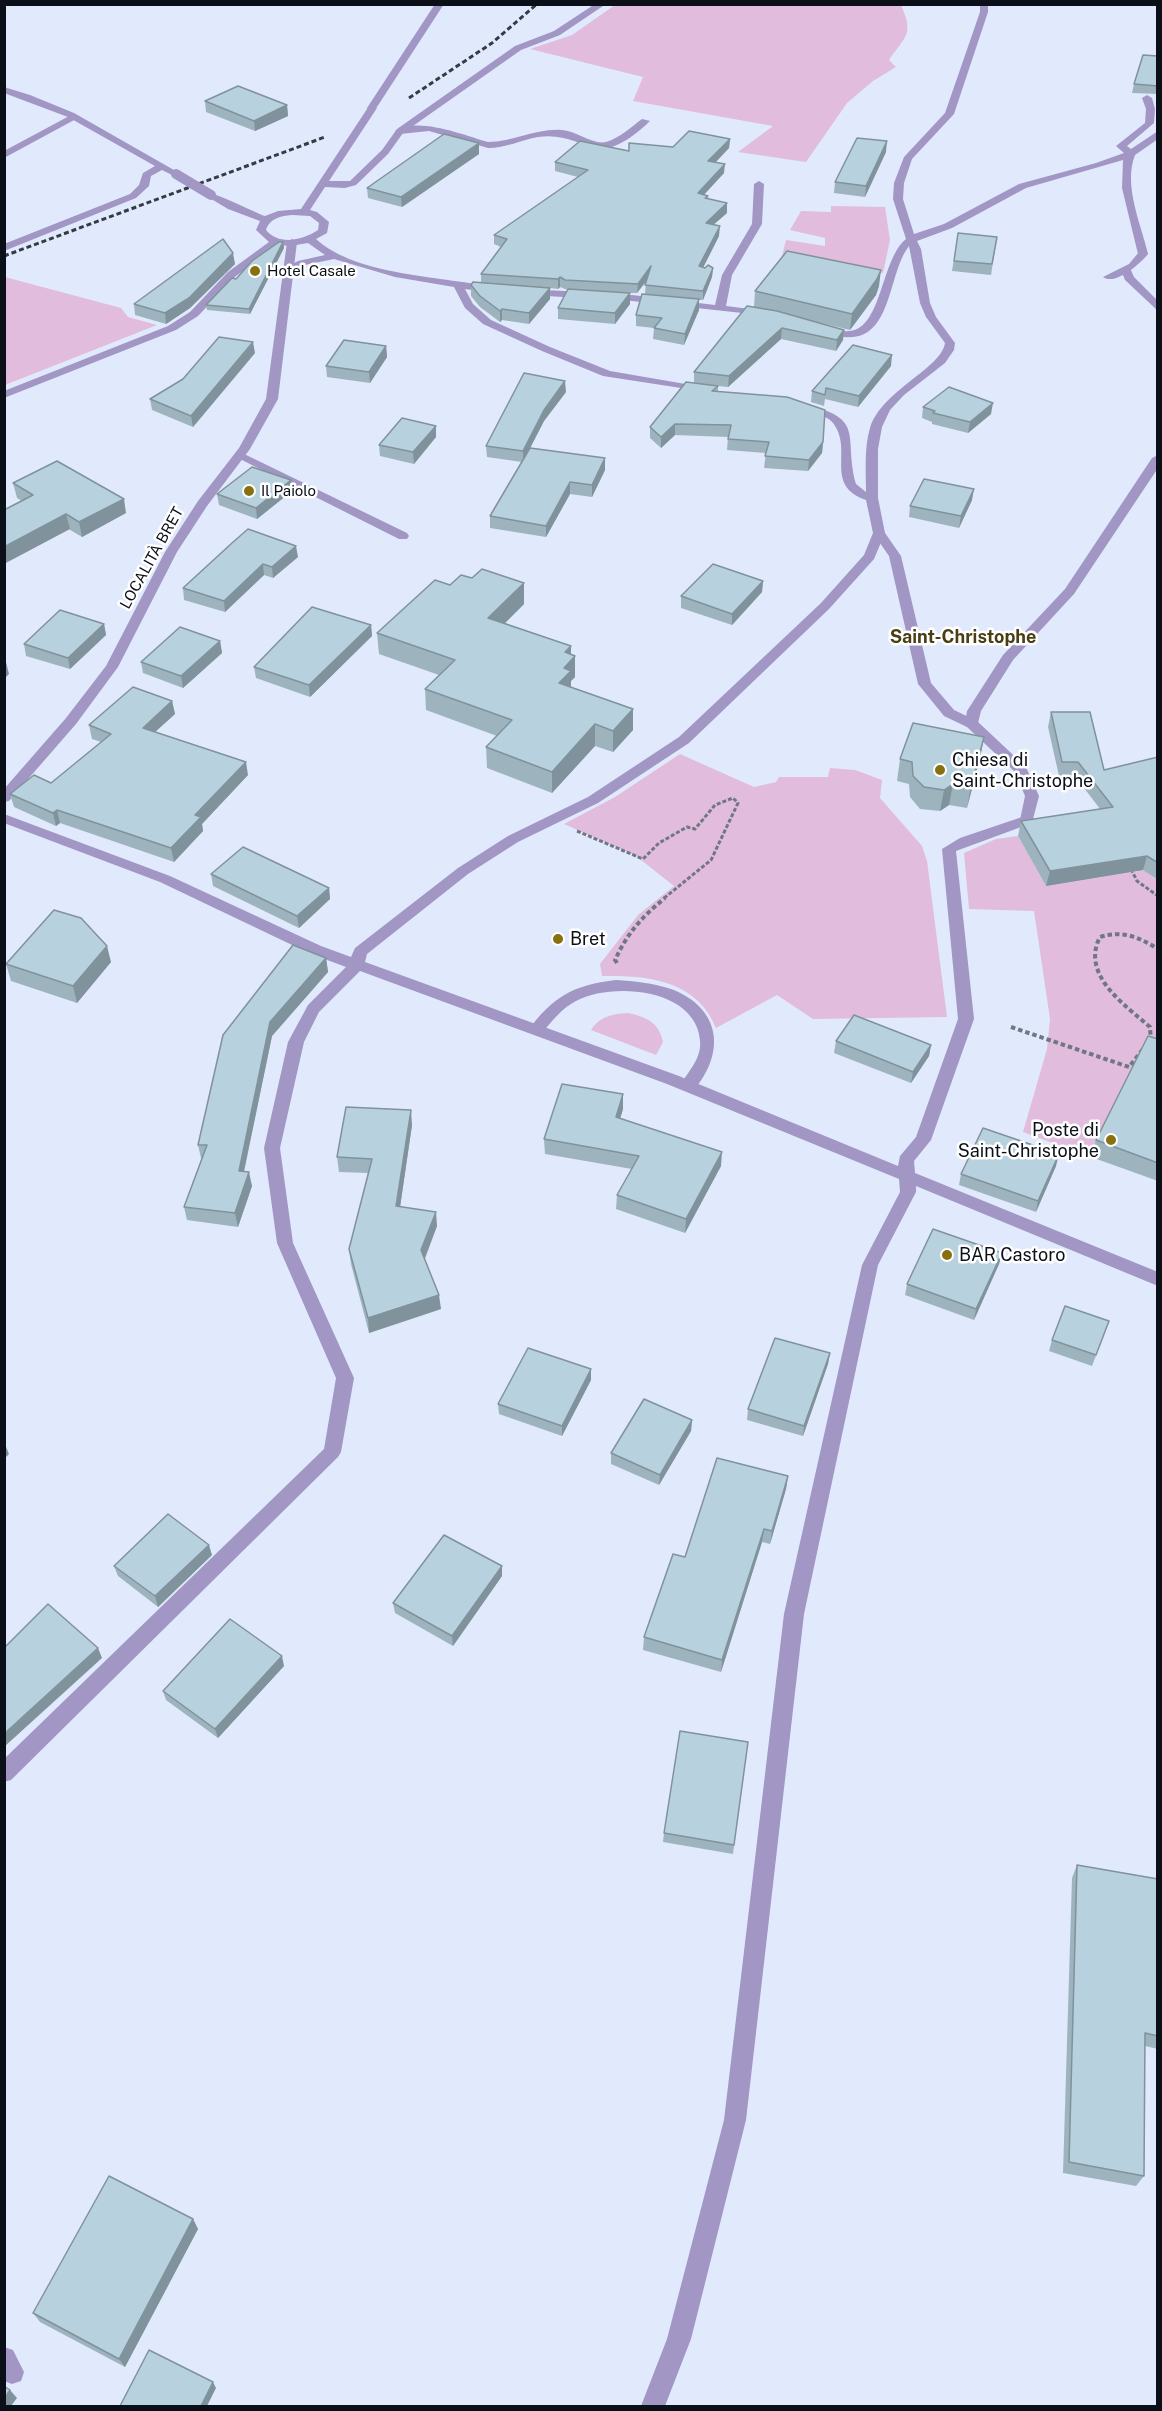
<!DOCTYPE html>
<meta charset="utf-8">
<style>
body{margin:0}
#map{position:relative;width:1162px;height:2411px;overflow:hidden;background:#e0eafc;font-family:"Public Sans",sans-serif}
canvas{display:block}
.frame{position:absolute;inset:0;border:6px solid #0b0f17;pointer-events:none}
</style>
<div id="map">
<canvas width="1162" height="2411"></canvas>
<div class="frame"></div>
</div>
<script>
const context = document.querySelector('canvas').getContext('2d');
context.lineJoin = 'round';
function fill(path, color) {
  context.fillStyle = color;
  context.fill(path, 'evenodd');
}
function strokePath(path, color, width, dash) {
  context.strokeStyle = color;
  context.lineWidth = width;
  context.lineCap = dash ? 'butt' : 'round';
  context.setLineDash(dash || []);
  context.stroke(path);
}
function write(font, color, halo, rows, align = 'center') {
  context.font = font + ' "Public Sans",sans-serif';
  context.lineWidth = 5;
  context.setLineDash([]);
  context.textBaseline = 'middle';
  context.strokeStyle = halo;
  context.fillStyle = color;
  for (const [text, x, y, turn = 0] of rows) {
    context.save();
    context.translate(x, y);
    context.rotate((+turn || 0) * Math.PI / 180);
    context.textAlign = isNaN(turn) ? turn : align;
    if (halo) context.strokeText(text, 0, 0);
    context.fillText(text, 0, 0);
    context.restore();
  }
}
fill(new Path2D(`
 M615,5h286c13,30 5,30 -12,55l7,7 -23,14 -26,22 -41,59 -68,-10 35,-26 -140,-25 10,-24 -113,-28 42,-14z
 M831,206l54,1 5,33 -7,33 -103,-9 6,-24 39,6v-8l-35,-8 11,-19 30,1z
 M5,277l116,31 7,9 29,8 -152,60z
 M680,754l74,33 22,-5 3,-5h49l2,-9 25,2 27,10 -2,18 42,48 5,15 20,156 -134,2 -36,-24 -61,33c-19,-48 -69,-53 -114,-52l-2,-12 38,-49 36,-29 -38,-30 -72,-32 51,-27z
 M1018,836l28,50 98,-16 13,10v178l-14,-5 -52,104 -68,-25 24,-83 3,-30 -16,-108 -65,-2 -5,-56 32,-14z
 M628,1013c18,4 31,9 35,29l-7,13 -65,-25c9,-14 22,-16 37,-17z`), '#e1bcdc');
strokePath(new Path2D(`
 M577,831l66,28 16,-16 28,-16 8,2 20,-24 18,-7 5,5 -27,57 -48,39
 M1131,869l6,12 21,15`), '#707783', 3, [4, 2]);
strokePath(new Path2D(`
 M617,963l-2,-3c13,-28 27,-43 50,-62
 M1011,1027l118,40 14,-18
 M1151,1042l-1,-15c-24,-21 -70,-52 -50,-90 22,-7 39,0 58,12`), '#707783', 4, [4.5, 3]);
fill(new Path2D(`
 M73,114l5,3 -2,2 -72,39v-7z
 M642,119l8,2c-10,10 -33,29 -48,27 -24,-3 -38,-15 -64,-11 -17,3 -32,11 -50,11l-59,-17 -29,3 -5,-3c22,-15 69,4 93,11 26,0 48,-14 74,-12 14,1 31,15 44,12 14,-4 25,-15 36,-23z
 M1143,251l5,3c-8,10 -33,32 -45,23l26,-13 10,-12z
 M1158,455v13l-84,126 -61,66 -32,51 -4,16h-10l-2,-3 2,-13 36,-56 62,-66 87,-131z
 M616,980c18,1 37,3 55,9 50,19 55,63 23,101h-12l-2,-4c8,-15 22,-27 20,-46 -5,-52 -88,-58 -124,-39 -14,7 -24,20 -34,32h-10l-3,-4 3,-4c25,-31 44,-40 84,-45z`), '#a296c4');
fill(new Path2D(`
 M1126,267l4,1 4,9 24,24v10l-33,-31 -4,-10z
 M879,529l4,1 18,26 30,127 23,27 23,11 49,46 13,29 -7,27 -5,2 -7,-5 5,-24 -10,-24 -48,-45 -23,-11 -26,-32 -29,-128 -16,-23z`), '#a296c4');
fill(new Path2D(`
 M595,4h11l-46,31 -39,15 -118,83 -15,21 -32,31 -11,3 -20,-1 -15,23 7,2 12,10 -2,11 -11,6c42,38 128,37 182,49v4l-4,1 -29,-4 8,15 18,16 59,27 60,24 93,16 6,3 -2,2 -104,-16 -61,-25 -59,-27 -18,-16 -11,-21 -59,-10 -61,-18 -29,6 -14,8h-8v-4l15,-8 27,-6 -17,-12 -18,3 -11,-1 -43,31 -38,40 -22,14 -172,68v-7l164,-65 22,-14 38,-40 41,-30 -13,-12 4,-9 -32,-12 -20,-12v-4c6,-1 46,19 57,23l13,-5 23,-2 68,-103 8,2 -48,73h21l32,-31 15,-21 118,-83 39,-15zM292,215l18,1 9,7 -1,7c-15,10 -39,16 -52,0 4,-12 15,-14 26,-15z
 M980,4h8v8l-34,102 -42,45 -8,24 -1,16 11,35 30,-10 75,-40 77,-21 28,-10 -8,-7 29,-23 1,-14 -4,-11 5,-3 5,3 3,11 -1,14 -27,23 4,3 27,-18v8l-23,16c-12,30 6,69 13,99l-5,3 -5,-3 -16,-66 1,-28 -97,28 -74,40 -35,13 4,8 9,54 6,14 19,26 -1,7 -9,13 -41,32 -14,15 -8,17 -4,22v49l7,35 -11,26 -45,50 -140,134 -91,60 -80,39 -50,32 -101,80 -2,8 314,114 219,90 2,-10 16,-19 42,-118 -16,-170 18,-11 62,-21h10l2,3 -2,3 -76,28 18,168 -43,121 -17,21 1,12 243,99v14l-242,-100v6l-38,73 -74,349 -58,506 -55,219 -26,67h-24l26,-67 57,-219 60,-506 78,-349 38,-73 -1,-13 -232,-95 -307,-113 -41,41 -15,30 -24,106 13,95 61,135 -13,74 -3,5 -327,323 -7,2v-23l320,-310 12,-71 -59,-135 -13,-95 24,-106 20,-37 38,-38 -35,-13 -151,-72 -156,-59v-9l166,62 151,70 30,11 4,-9 103,-80 50,-32 80,-39 91,-60 142,-134 43,-48 9,-22 -7,-33c-43,-15 -12,-50 -33,-77 -9,-11 -24,-7 -34,-15l6,-3c62,13 38,32 51,79l10,8c0,-21 -2,-44 4,-64 12,-38 71,-59 75,-85l-19,-26 -6,-14 -11,-57c-22,28 -16,96 -65,91 -9,-1 -20,-3 -26,-8l5,-3c9,2 18,6 27,5 32,-3 31,-72 56,-92l-13,-40 1,-16 10,-26 41,-44 35,-101z
 M4,87l26,8 44,18 107,61 -5,3 -14,-7 -11,6 -2,10 -13,12 -132,53v-7l126,-50 9,-9 4,-12 12,-7 -87,-49 -64,-24z
 M759,181l5,3 -2,40 -30,51 -6,31 40,5 4,1v4l-138,-15 -103,-6 -5,-3 5,-3 103,6 83,10 7,-30 30,-51 2,-40z
 M240,452l167,81 2,3 -2,3h-8l-163,-82v-4z
 M4,2347l9,3 11,22 -3,9 -9,3 -8,-3z`), '#a296c4');
fill(new Path2D(`
 M435,4h9l-69,106h-6l-2,-2z
 M292,239l5,3 -19,157 -28,50 -43,57 -30,46 -59,115 -42,57 -67,77 -5,1v-13l62,-71 40,-52 59,-114 33,-51 41,-53 27,-49 21,-157z`), '#a296c4');
strokePath(new Path2D(`
 M409,98l83,-55 45,-39
 M4,256l321,-119`), '#353a44', 3, [5, 3]);
strokePath(new Path2D(`
 M176,174l35,21`), '#a296c4', 10);
fill(new Path2D(`
 M1158,56v38l-26,-1 2,-9z
 M205,101l82,4 1,11 -33,15 -49,-19z
 M730,139l-1,9 -13,14 8,11 -20,22 4,1v3l19,14 -14,12 6,11 -16,31 10,1 -1,9 -9,23h-4v10l-15,35 -31,-6 1,-11 -18,-2v-11l9,-21 1,-13 -9,12h-7v11l-15,20 -57,-5v-11l10,-18 -3,-1 -5,-2 -2,2 -8,-1v11l-21,25 -27,-4 -2,2 -20,-15 -9,-11v-11l10,-2v-9l20,-27 -7,-3v-9l84,-58 -23,-6v-9l74,-11 44,-4z
 M479,143v11l-77,53 -34,-9 -1,-10z
 M886,152l-21,45 -31,-4 1,-11z
 M958,233l39,4 -6,38 -39,-4z
 M283,242l1,6 -34,66 -43,-4 -1,-5 30,-26z
 M235,264l-45,44 -24,16 -31,-9 -1,-11z
 M879,286l-3,9 -26,35 -37,-9 31,9 -1,10 -7,11 -55,-12 -53,48 -10,-1v5l105,51 -1,11 -14,18 -44,-3 2,-15 -39,-3 1,-13 -53,-2 -14,13 -11,-10v-11l44,-44v-11l60,-65 1,-16z
 M386,346l1,11 -17,26 -43,-6 -1,-11z
 M255,353l-62,74 -41,-17 -2,-11z
 M891,366l-33,41 -33,-8 -1,7 -13,-4 1,-11z
 M566,392l-22,29 -14,27 75,22 -13,27 -22,-3 -24,43 -56,-9v-12l32,-54 -35,-5 -1,-11z
 M923,407l68,7 -23,19 -36,-9v-2l-10,-4z
 M436,426v11l-22,27 -34,-8 -1,-11z
 M13,483l113,30 -44,24 -65,-39z
 M292,491l-35,28 -38,-14 -2,-11z
 M972,500l-13,28 -50,-11 1,-11z
 M232,543l66,14 -25,21 -9,-3 -39,37 -41,-12 -1,-12z
 M472,578l52,5v21l-19,19 66,23v9l4,1v21l-4,4v6l62,22v21l-20,22 -18,-6 -43,47 -65,-25 -1,-21 11,-11 -71,-26 -1,-21 14,-14 -60,-21 -2,-21z
 M763,581l-1,11 -30,33 -51,-17v-12z
 M104,624l2,11 -36,34 -44,-13 -2,-12z
 M371,625l1,11 -62,61 -54,-19 -2,-11z
 M220,641l2,12 -39,35 -40,-15 -2,-11z
 M172,701l3,13 -20,18 93,43 -46,49 1,7 -29,31 -114,-39 -4,3 -42,-19 -4,-13 41,-11 50,-41 -9,-3 -3,-14z
 M1051,712l53,58 54,-13v123l-15,-10 -97,16 -28,-50 3,-15 79,-12 -25,-33h-16l-11,-49z
 M984,737l-4,21 -13,50 -18,-3 -9,6 -20,-2 -10,-12 -1,-13 -12,-3 3,-22z
 M211,874l118,14 1,11 -31,29 -86,-42z
 M326,958l2,14 -56,64 -28,136 8,14 -14,41 -51,-7 -3,-13 18,-49h-1l-3,-13 25,-110z
 M111,962l-34,41 -66,-22 -5,-17z
 M1158,1039v142l-67,-24 5,-17z
 M836,1041l95,4 -2,11 -18,27 -77,-30z
 M623,1094v15l-3,10 101,47 -36,67 -69,-24 1,-14 15,-26 -87,-15 -1,-15z
 M412,1125l-12,82 37,19 -12,33 16,50 -72,24 -18,-69 -2,-15 19,-76 -29,-1 -2,-15z
 M1056,1166l-20,46 -77,-27 2,-11z
 M1002,1253l-3,11 -25,56 -69,-25 2,-11z
 M1105,1332l-13,34 -43,-15 3,-11z
 M830,1353l-2,11 -25,72 -56,-16 1,-11z
 M591,1369v11l-29,56 -63,-22 -1,-10z
 M692,1420l-1,11 -32,54 -48,-21v-11z
 M788,1476l-2,13 -16,55 -8,-2 -41,130 -78,-22 1,-13 41,-80z
 M212,1555l-54,52 -40,-31 -4,-10z
 M502,1566v10l-49,70 -58,-33 -2,-10z
 M284,1666l-66,72 -52,-38 -3,-9z
 M748,1742l-15,112 -70,-12 1,-9z
 M1077,1865l81,14v170l-13,-3 -1,130 -8,10 -73,-13 9,-295z
 M193,2219l5,10 -73,138 -85,-45 -7,-9z`), '#9db4bf');
fill(new Path2D(`
 M287,105l1,11 -33,15 -1,-10z
 M730,139l-1,9 -21,22v-9z
 M887,141l-1,11 -21,45 1,-11z
 M479,143v11l-77,53 -1,-10z
 M725,164l-1,9 -27,29 1,-9z
 M727,203v10l-22,19 1,-9z
 M720,226l-1,10 -20,40v-10z
 M283,242l1,6 -34,66 -1,-5z
 M233,253l2,11 -45,44 -24,16 -1,-11z
 M651,266v9l-14,18 1,-9z
 M713,268l-1,9 -9,23v-9z
 M881,270l-2,16 -3,9 -26,35 2,-16z
 M560,277v10l-2,2v-10z
 M550,288v11l-21,25v-11z
 M630,293v11l-15,20v-11z
 M699,299v11l-15,35 1,-11z
 M502,309v11l-2,2v-11z
 M782,328l-1,11 -53,48 1,-11z
 M844,330l-1,10 -7,11 1,-11z
 M253,342l2,11 -62,74 -2,-11z
 M386,346l1,11 -17,26 -1,-11z
 M892,355l-1,11 -33,41 1,-11z
 M565,381l1,11 -22,29 -21,41v-11l21,-41z
 M993,403l-2,11 -23,19 2,-11z
 M675,424v11l-14,13v-11z
 M436,426v11l-22,27 -1,-12z
 M823,442l-1,11 -14,18 1,-11z
 M605,458v12l-13,27v-12z
 M291,480l1,11 -35,28 -1,-11z
 M570,482v12l-24,43v-11z
 M974,489l-2,11 -13,28 2,-12z
 M124,499l2,14 -44,24 -3,-15z
 M66,514l4,15 -66,35v-17z
 M296,546l2,11 -25,21 -1,-11z
 M263,564l1,11 -39,37 -1,-11z
 M763,581l-1,11 -30,33v-11z
 M524,583v21l-35,35 -1,-21z
 M104,624l2,11 -36,34 -2,-11z
 M371,625l1,11 -62,61 -1,-12z
 M220,641l2,12 -39,35 -2,-12z
 M571,646v14l4,-4v21l-4,4v11l-12,-9 6,-31z
 M6,662l3,12 -5,5v-15z
 M172,701l3,13 -30,27 -2,-13z
 M633,709v21l-20,22v-21z
 M595,724v22l-43,47v-21z
 M984,737l-4,21 -13,50 4,-22z
 M246,762l2,13 -46,49 1,7 -29,31 -3,-14 24,-33z
 M953,784l-4,21 -9,6 4,-21z
 M57,810l3,13 -4,3 -3,-13z
 M1147,856l-4,14 -97,16 4,-15z
 M329,888l1,11 -31,29 -2,-12z
 M107,946l4,16 -34,41 -4,-17z
 M326,958l2,14 -56,64 -31,149 -2,-14 31,-149z
 M931,1045l-2,11 -18,27 2,-11z
 M623,1094v15l-7,23v-15z
 M411,1110l1,15 -14,96 -2,-15z
 M722,1152l-1,14 -36,67 1,-14z
 M1059,1154l-3,12 -20,46 2,-11z
 M249,1172l3,14 -14,41 -3,-14z
 M436,1212l1,14 -15,39 -1,-15z
 M1002,1253l-3,11 -25,56 2,-11z
 M439,1295l2,14 -72,24 -1,-15z
 M830,1353l-2,11 -25,72 1,-10z
 M591,1369v11l-29,56v-10z
 M692,1420l-1,11 -32,54 1,-10z
 M4,1442l5,12 -5,5z
 M788,1476l-2,13 -16,55 2,-13z
 M764,1529l-2,13 -41,130 1,-12z
 M209,1545l3,10 -54,52 -3,-11z
 M502,1566v10l-49,70 -1,-10z
 M98,1648l4,10 -98,89v-13z
 M282,1656l2,10 -66,72 -3,-9z
 M193,2219l5,10 -73,138 -6,-8z
 M213,2382l3,6 -9,18h-6z
 M10,2390l7,8 -6,8h-7v-7z`), '#80929b');
const building = new Path2D(`
 M1143,55l15,1v30l-24,-2z
 M238,86l49,19 -33,16 -49,-20z
 M689,131l41,8 -22,22 17,3 -27,29 10,3 -3,2 22,5 -21,20 14,3 -21,40 6,2 3,-3 5,3 -10,23 -58,-6 6,-19 -13,18 -73,-4 -5,-3 -2,2 -77,-5 26,-35 -13,-4 94,-65 -33,-8 25,-21 49,10v-8l44,4z
 M444,134l35,9 -78,54 -34,-9z
 M857,138l30,3 -21,45 -31,-4z
 M958,233l39,4 -5,27 -38,-3z
 M223,239l10,14 -44,45 -24,15 -31,-9z
 M279,242h4l-34,67 -43,-4 26,-27 4,1 16,-18z
 M787,251l94,19 -4,9 -25,35 -97,-23z
 M473,282l77,6 -21,25 -27,-4 -2,2 -20,-15 -9,-11z
 M568,289l62,4 -15,20 -57,-5z
 M642,294l57,5 -14,35 -31,-6 8,-10 -26,-3z
 M747,306l30,5 67,19 -7,10 -55,-12 -53,48 -35,-4z
 M219,337l34,5 -62,74 -41,-17 33,-20z
 M344,340l42,6 -17,26 -43,-6z
 M853,345l39,10 -33,41 -33,-8 -1,7 -13,-4z
 M524,373l41,8 -21,29 -21,41 -37,-5z
 M686,382l32,4 -6,5 75,6 38,13 -2,32 -14,18 -44,-4 4,-14 -41,-3 3,-14 -56,-1 -14,13 -11,-10z
 M949,387l44,16 -23,19 -37,-9 2,-2 -12,-4z
 M402,418l34,8 -23,26 -34,-7z
 M530,448l75,10 -13,27 -22,-3 -24,44 -56,-10z
 M57,461l67,38 -45,23 -13,-8 -62,33v-37l29,-15 -20,-12z
 M252,467l39,13 -35,28 -39,-14z
 M924,479l50,10 -13,27 -51,-10z
 M248,529l48,17 -24,21 -9,-3 -39,37 -41,-13 49,-45z
 M713,564l50,17 -31,33 -51,-18z
 M482,569l42,14 -36,35 83,28 -6,6 10,4 -11,12 7,3 -12,12 74,26 -20,22 -18,-7 -43,48 -66,-25 26,-27 -87,-31 30,-29 -78,-27 58,-53 15,5 11,-10 11,3z
 M312,607l59,18 -62,60 -55,-18z
 M60,610l44,14 -36,34 -44,-14z
 M180,627l40,14 -39,35 -40,-14z
 M133,687l39,14 -29,27 103,34 -51,53 6,2 -30,31 -114,-38 -4,3 -43,-19 24,-19 17,8 60,-49 -22,-9z
 M1051,712h39l14,58 54,-13v106l-11,-7 -97,15 -29,-50 92,-14 -35,-45h-16z
 M913,723l71,14 -13,49 -18,-2 -9,6 -20,-3 -11,-11 -1,-14 -12,-3z
 M243,847l86,41 -32,28 -86,-42z
 M54,910l27,8 26,28 -34,40 -67,-22z
 M293,945l33,13 -56,64 -31,149 10,1 -14,41 -51,-6 23,-62h-9l25,-110z
 M854,1015l77,30 -18,27 -77,-31z
 M1148,1036l10,3v124l-62,-23z
 M562,1084l61,10 -7,23 106,35 -36,67 -69,-24 22,-39 -95,-17z
 M346,1107l65,3 -15,96 40,6 -15,38 18,45 -71,23 -19,-69 23,-90 -35,-2z
 M983,1128l76,26 -21,47 -77,-27z
 M933,1229l69,24 -26,56 -69,-25z
 M1065,1306l44,15 -13,34 -44,-15z
 M775,1338l55,15 -26,73 -56,-17z
 M528,1348l63,21 -29,57 -64,-22z
 M644,1399l48,21 -32,55 -49,-22z
 M717,1458l71,18 -16,55 -8,-2 -42,131 -78,-23 29,-83 12,3z
 M168,1514l41,31 -54,51 -41,-30z
 M444,1535l58,31 -50,70 -59,-33z
 M48,1604l50,44 -94,86v-86z
 M230,1619l52,37 -67,73 -52,-38z
 M680,1731l68,11 -14,103 -70,-12z
 M1077,1865l81,14v157l-13,-3 -1,143 -75,-14z
 M109,2176l84,43 -74,140 -86,-46z
 M149,2350l64,32 -12,24h-81z
 M4,2386l6,4 -6,9z`);
fill(building, '#b7d1de');
strokePath(building, '#80929b', 1.5);
for (const [x, y, r, color] of [
 [255,271,6,"#877010"],
 [249,491,6,"#877010"],
 [940,770,6,"#877010"],
 [558,939,6,"#877010"],
 [1111,1140,6,"#877010"],
 [947,1255,6,"#877010"]
]) {
  const dot = new Path2D();
  dot.arc(x, y, r, 0, 2 * Math.PI);
  context.fillStyle = color;
  context.fill(dot);
  strokePath(dot, '#fff', 2);
}
write('15px', '#0b0f17', '#fff', [
 ["Hotel Casale",267,271],
 ["Il Paiolo",261,491]
], 'left');
write('15px', '#0b0f17', '#fff', [
 ["LOCALITÀ BRET",152,558,-61]
]);
write('bold 18px', '#4a3e15', '#fff', [
 ["Saint-Christophe",963,637]
]);
write('18px', '#0b0f17', '#fff', [
 ["Chiesa di",952,760],
 ["Saint-Christophe",952,781],
 ["Bret",570,939],
 ["Poste di",1099,1130,"right"],
 ["Saint-Christophe",1099,1151,"right"],
 ["BAR Castoro",959,1255]
], 'left');
</script>
